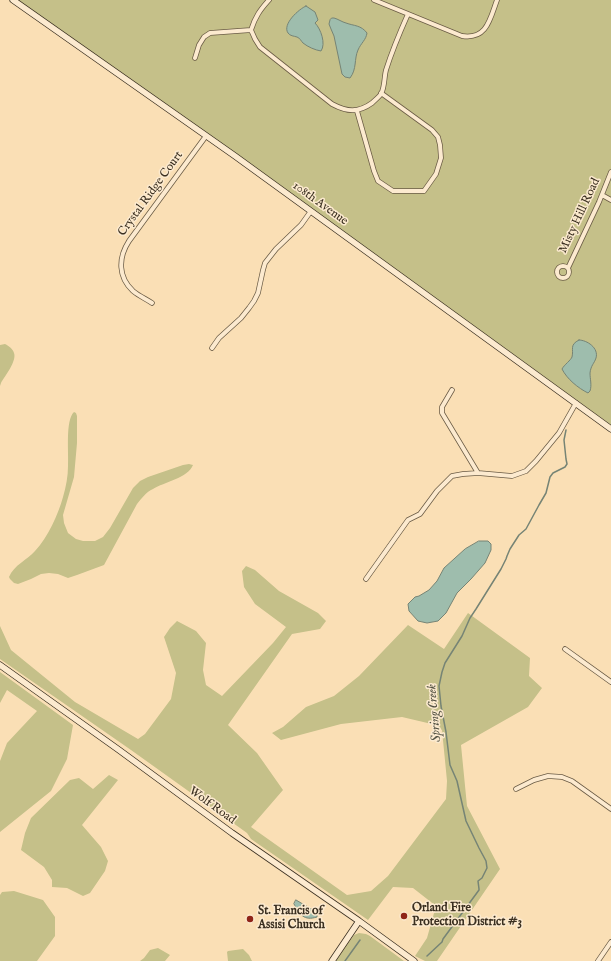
<!DOCTYPE html>
<style>
body{margin:0}
canvas{display:block;background:#fadfb5}
</style>
<canvas width="611" height="961"></canvas>
<script>
const context = document.querySelector('canvas').getContext('2d');
context.lineJoin = 'round';
function fill(path, color) {
  context.fillStyle = color;
  context.fill(path, 'evenodd');
}
function strokePath(path, color, width, dash) {
  context.strokeStyle = color;
  context.lineWidth = width;
  context.lineCap = dash ? 'butt' : 'round';
  context.setLineDash(dash || []);
  context.stroke(path);
}
function write(font, color, halo, rows, align = 'center') {
  context.font = font + ' "IM FELL English",serif';
  context.lineWidth = 3;
  context.setLineDash([]);
  context.textBaseline = 'middle';
  context.strokeStyle = halo;
  context.fillStyle = color;
  for (const [text, x, y, turn = 0] of rows) {
    context.save();
    context.translate(x, y);
    context.rotate((+turn || 0) * Math.PI / 180);
    context.textAlign = isNaN(turn) ? turn : align;
    if (halo) context.strokeText(text, 0, 0);
    context.fillText(text, 0, 0);
    context.restore();
  }
}
fill(new Path2D(`
 M13,0h598v425l-223,-161z
 M5,344c4,2 8,5 9,9 3,8 -9,23 -13,30l-1,3v-41z
 M74,412l2,1 1,3v27l-3,34 -11,38 1,8 4,10 8,6 7,2h12l8,-4 7,-9 23,-40 7,-7 8,-4 35,-12 6,-1 4,1c-5,13 -29,17 -40,24 -7,3 -11,9 -16,15l-33,61 -27,10 -9,3 -10,-4 -9,-1 -8,1 -10,5 -13,5 -4,-1 -4,-4 -1,-2c5,-12 18,-17 26,-26 13,-14 23,-36 28,-54 3,-10 5,-21 5,-31 1,-12 -3,-46 6,-54z
 M246,566l9,4 24,21 39,22 8,8 -6,8 -28,5 -64,91 29,28 26,37 -32,37 96,68 24,-4 17,-15 58,-77 1,-18 -5,-51 -6,-5 -34,-8 -61,7 -60,16 -9,-7 11,-6 23,-20 28,-11 25,-20 49,-51 36,24 24,-36 62,45 -1,18 13,12 -14,19 -67,38 6,61 33,63 -63,92h-12l-10,-5 12,-18 9,-32 -23,-18 -20,-1 -25,33 -117,-81 -4,-6 -116,-83 -131,-91v-33l11,24 64,52 63,37 7,-5 26,-35 5,-26 -12,-36 6,-9 7,-7 19,10 10,12 -3,27 3,15 16,11 51,-53 13,-16 -31,-23 -11,-17 -2,-16z
 M0,672l73,53 -6,34 -16,32 -51,41v-71l7,-18 30,-32 -30,-21 -7,13z
 M109,775l9,5 -36,45 19,22 7,14 -3,10 -15,22 -7,3 -16,-8 -15,-1v-7l-8,-13 -23,-17 4,-17 6,-15 39,-38 9,-2 14,11z
 M14,891l29,9 12,17v19l-18,25h-37v-66l2,-3z
 M359,933l7,1 4,2 34,25h-69l19,-26z
 M158,948l12,7 -5,6h-25l4,-3 6,-8z
 M243,949l6,6 3,6h-24l-1,-9 1,-1z`), '#c5c089');
const water = new Path2D(`
 M306,6l9,6 3,8 -3,3c6,6 11,21 6,28 -6,-1 -13,-4 -18,-8 -2,-2 -3,-5 -6,-6 -3,-1 -7,-1 -9,-4 -6,-9 11,-24 18,-27z
 M332,18h2c4,1 8,4 12,5 8,3 15,2 21,10 -1,7 -6,10 -9,17 -4,9 -1,19 -8,28l-5,-1 -3,-3 -8,-38 -3,-7 -2,-5 1,-4z
 M579,340c8,0 20,8 17,18 -2,6 -5,7 -6,15 0,6 2,12 0,18l-2,2c-10,-5 -21,-14 -26,-24 2,-4 9,-9 10,-12 2,-8 -3,-12 7,-17z
 M479,541h9l3,3v6l-6,13 -14,16 -14,14 -11,20 -8,8 -11,2 -9,-2 -9,-10 -1,-7 7,-7 4,-1 10,-6 8,-9 7,-13 21,-19z
 M296,900l17,10 4,4v3c-13,4 -17,-2 -23,-13z`);
fill(water, '#9ebdad');
strokePath(water, '#768475', 1);
strokePath(new Path2D(`
 M427,956l15,-14 1,-3 36,-49v-1l-1,-8 4,-3 5,-10 -1,-7 -7,-13 -13,-27 -9,-40 -7,-16 -4,-33 -5,-26 -2,-20 3,-14 3,-9 17,-27 8,-18 6,-9 25,-40 5,-10 1,-3 3,-7 9,-14 7,-6 13,-24 7,-12 4,-16 3,-4 12,-6 2,-3 -1,-5 -2,-19 2,-10
 M345,961l15,-21`), '#768475', 1.5);
const street = new Path2D(`
 M269,0c-9,10 -14,17 -18,30l4,9 5,8 72,57c15,8 26,9 40,-1 3,-3 7,-6 9,-9 4,-7 3,-17 5,-24 6,-19 14,-38 22,-56
 M374,0l88,36c25,4 28,-17 35,-36
 M195,58l4,-13 5,-8 6,-4 41,-3
 M357,111l17,60 4,10 15,10h31l12,-17 5,-16 -1,-13 -2,-8 -6,-7 -51,-37
 M602,195l9,5
 M557 272a6 6 0 1 1 12 0a6 6 0 1 1-12 0Z
 M568,268l31,-66 12,-30
 M152,303c-6,-4 -13,-7 -19,-12 -15,-14 -15,-33 -4,-50l77,-105
 M212,348l7,-10 22,-20 8,-10 5,-7 4,-8 5,-23 2,-7 11,-14 25,-24 10,-14
 M452,390l-10,17v6l36,60
 M366,579l42,-59 12,-6 17,-23 15,-15 11,-2 15,-1 34,3 14,-5 10,-10 23,-28 17,-30
 M565,649l46,33
 M516,789l18,-9 14,-4 14,1 10,4 39,28
 M598,961l13,-19`);
const secondary = new Path2D(`
 M13,0l222,156 376,273
 M0,665l119,85 113,83 127,88 55,40
 M332,961l27,-40`);
strokePath(street, '#6a5b45', 5.5);
strokePath(secondary, '#3a2f20', 7);
strokePath(street, '#fceacf', 4);
strokePath(secondary, '#fceacf', 5.5);
for (const [x, y, r, color] of [
 [404,916,4,"#8f2418"],
 [250,919,4,"#8f2418"]
]) {
  const dot = new Path2D();
  dot.arc(x, y, r, 0, 2 * Math.PI);
  context.fillStyle = color;
  context.fill(dot);
  strokePath(dot, '#fceacf', 1.5);
}
write('12px', '#3a2f20', '#fceacf', [
 ["Crystal Ridge Court",151,194,-54],
 ["108th Avenue",320,204,36],
 ["Misty Hill Road",580,216,-65],
 ["Wolf Road",212,806,36]
]);
write('bold 12px', '#3a2f20', '#fceacf', [
 ["Orland Fire",412,909],
 ["Protection District #3",412,923],
 ["St. Francis of",258,912],
 ["Assisi Church",258,926]
], 'left');
write('italic 13px', '#535243', '#fceacf', [
 ["Spring Creek",435,713,-95]
]);
</script>
